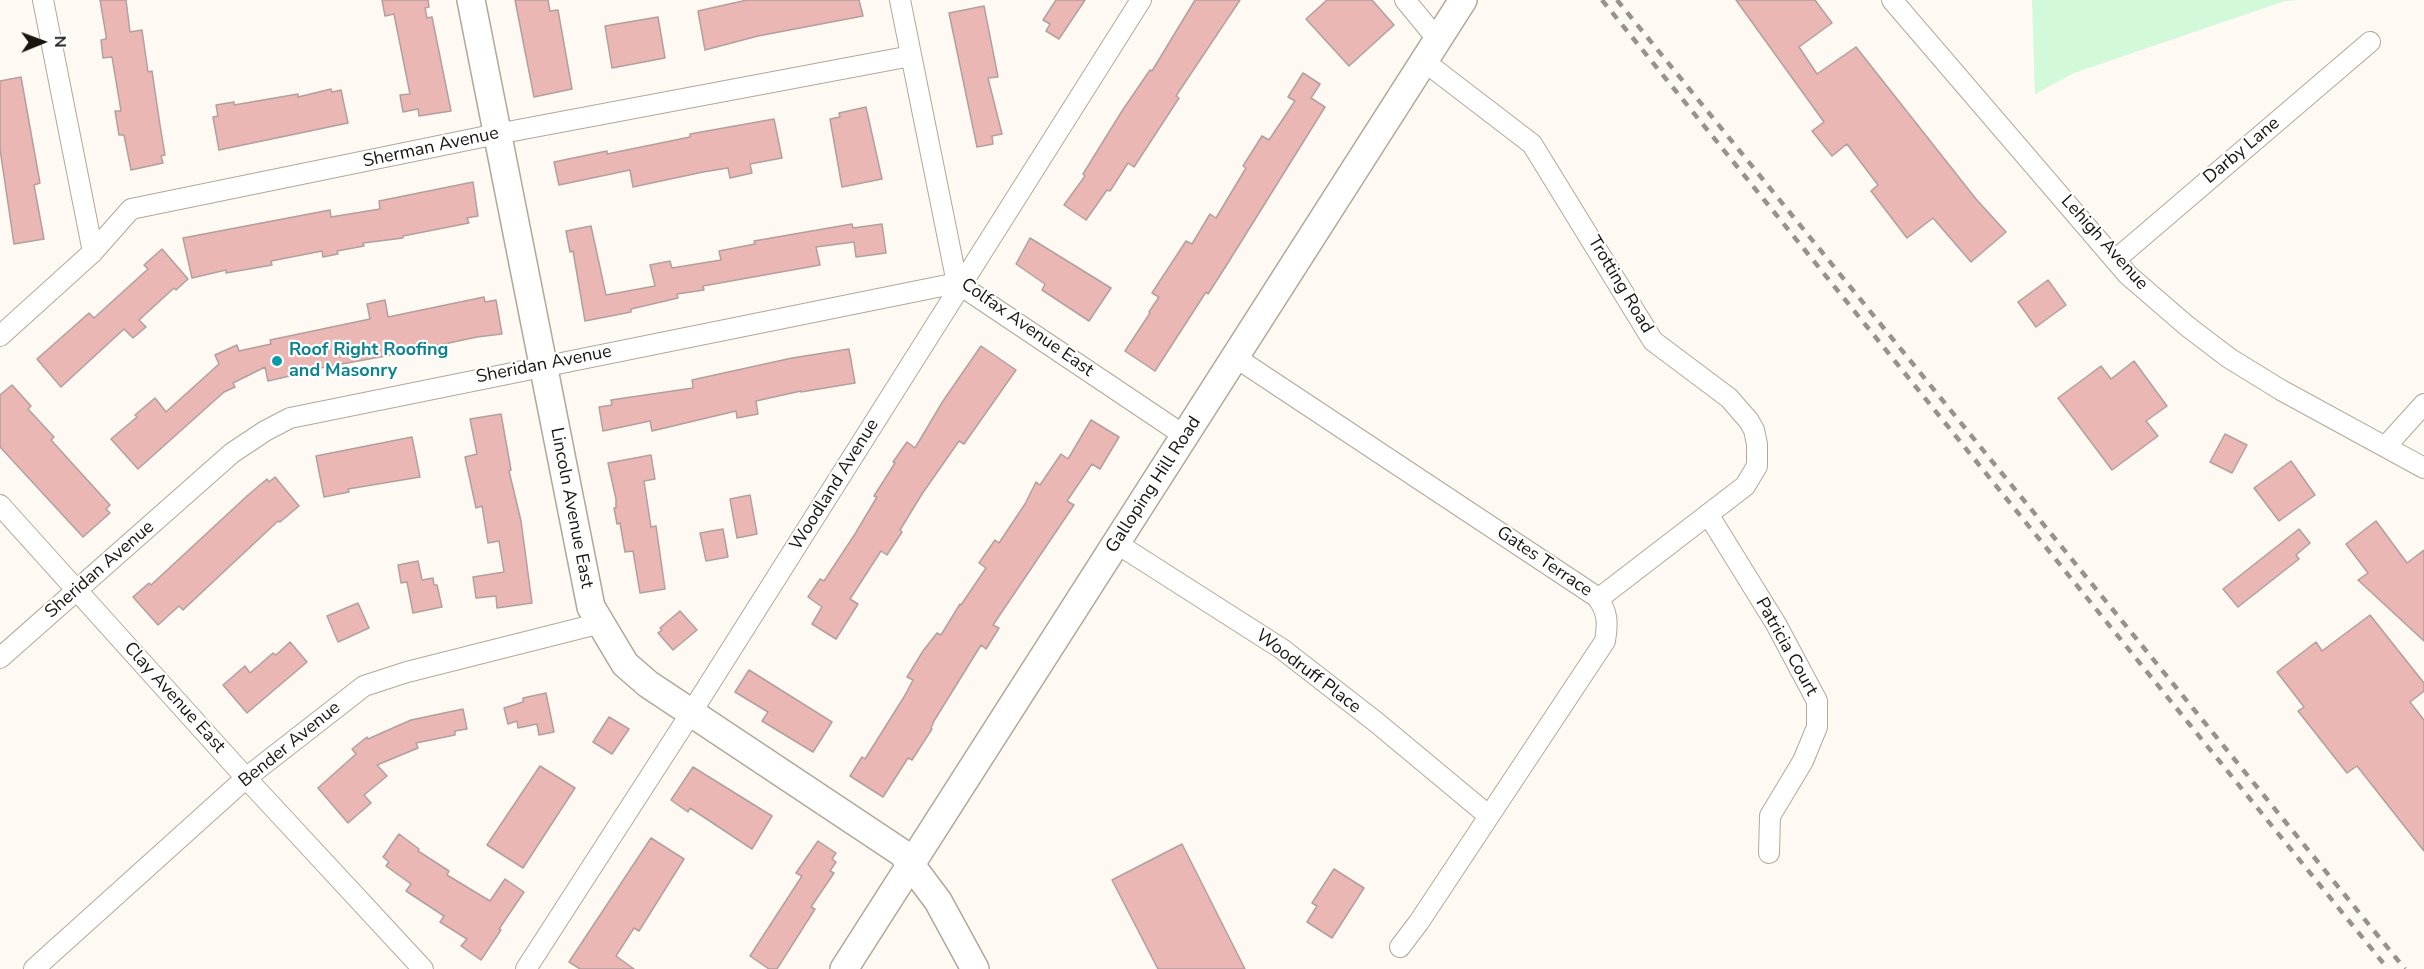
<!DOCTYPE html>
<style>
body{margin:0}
#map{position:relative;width:2424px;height:969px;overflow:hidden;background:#fefaf3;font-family:"Nunito Sans",sans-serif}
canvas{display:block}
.north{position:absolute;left:12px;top:12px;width:60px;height:60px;-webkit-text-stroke:4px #fff;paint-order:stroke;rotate:89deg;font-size:16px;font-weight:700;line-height:24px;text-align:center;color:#191510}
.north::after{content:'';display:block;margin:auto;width:21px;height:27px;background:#191510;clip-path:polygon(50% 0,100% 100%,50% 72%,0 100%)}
</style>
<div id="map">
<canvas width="2424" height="969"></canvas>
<div class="north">N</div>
</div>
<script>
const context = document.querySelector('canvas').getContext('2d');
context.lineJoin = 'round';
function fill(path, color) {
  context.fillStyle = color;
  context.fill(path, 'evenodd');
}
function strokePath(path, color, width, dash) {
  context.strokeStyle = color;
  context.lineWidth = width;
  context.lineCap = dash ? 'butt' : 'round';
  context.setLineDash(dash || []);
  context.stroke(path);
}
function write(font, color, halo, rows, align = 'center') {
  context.font = font + ' "Nunito Sans",sans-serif';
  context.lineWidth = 4.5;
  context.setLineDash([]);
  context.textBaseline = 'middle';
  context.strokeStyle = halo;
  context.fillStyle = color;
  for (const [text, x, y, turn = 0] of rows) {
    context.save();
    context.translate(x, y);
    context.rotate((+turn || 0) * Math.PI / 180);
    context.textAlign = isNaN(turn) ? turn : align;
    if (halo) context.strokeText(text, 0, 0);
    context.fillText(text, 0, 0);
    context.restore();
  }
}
fill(new Path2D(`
 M2032,0h269l-16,1 -211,72 -39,21z`), '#d2f9d9');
const building = new Path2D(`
 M100,0h26l4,32 12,-2 6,42 4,-1 8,54 5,30 -4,1 2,7 -32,7 -7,-35h-5l-4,-24h6l-9,-54 -9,1 -2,-18 5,-1v-4z
 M382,0h46l1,7 -4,1 2,10 5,-1 19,94 -32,5 -1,-7 -15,3 -3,-17 10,-1 -16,-80 -9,2z
 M515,0h33l2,11 8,-1 14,79 -38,8z
 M747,0h112l4,16 -105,20 -53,14 -7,-39z
 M1056,0h29l-26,39 -13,-8 4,-7 -7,-4z
 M1195,0h45l-64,96 3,2 -45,69 -6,-4 -18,28 -3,-1 -21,30 -22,-15 21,-29 -2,-2 39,-63 28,-41 2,1z
 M1327,0h45l22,25 -45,41 -43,-47z
 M1736,0h79l17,23 -33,24 18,27 39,-27 120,152 30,33 -35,30 -38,-44 -26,20 -36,-47 7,-6 -31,-41 -15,12 -20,-25 12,-9z
 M984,6l14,71 -10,1 14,56 -10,2 1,8 -16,3 -28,-134z
 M658,17l7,41 -53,10 -7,-42z
 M1303,73l17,11 -9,14 14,9 -99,159 -18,28 -2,-2 -51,79 -30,-20 25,-38 -1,-1 10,-15 -7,-4 34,-52 6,3 18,-30 6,4 30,-50 -3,-2 19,-30 7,4 26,-39 -7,-4z
 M21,77l19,106 -6,2 10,54 -30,5 -14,-95v-68z
 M331,89l1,3 9,-2 7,33 -129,27 -6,-33 5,-1 -2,-11 18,-3v3l64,-11v3z
 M866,107l16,72 -40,8 -12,-68 10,-2 -1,-4z
 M774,119l8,39 -32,6 2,9 -22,5 -2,-10 -25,4 -70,15 -3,-17 -71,15 -5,-23 53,-11v3l83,-17v-3z
 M473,182l5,34 -11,2 2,5 -66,13v2l-40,5 1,3 -27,5 1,3 -15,3 -1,-6 -51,10 1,4 -46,8v-3l-34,8 -9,-40 147,-28 1,7 49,-8 -1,-8z
 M852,224l1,4 29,-4 4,29 -30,4 -2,-15 -38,5 4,18 -117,21 1,4 -27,4 1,4 -47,11v3l-46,9 -12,-70 -3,1 -4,-21 25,-5 15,69 49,-9 -5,-21 20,-4 2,7 49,-8 -2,-9 36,-7 -1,-3z
 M1030,238l81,50 -22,33 -47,-31 3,-6 -29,-20z
 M162,249l26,30 -12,11 -2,-2 -35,32 7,7 -13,11 -9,-9 -63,58 -24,-28 52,-46 5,5 54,-49 -4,-4z
 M2048,280l18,25 -30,22 -18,-25z
 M484,297l1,5 11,-2 6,34 -25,3 -75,16 -109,20 1,2 -26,6 -3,-14 -32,16 2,4 -11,5 -86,77 -27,-30 26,-22 -2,-2 20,-17 11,14 53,-48 -4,-9 22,-10 2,6 32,-7 -1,-4 100,-21 -3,-15 18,-4 3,17z
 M981,346l35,24 -52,74 -5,-3 -37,53 -22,36 2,2 -15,23 -6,-4 -31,48 8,5 -22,35 -24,-15 10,-17 -14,-10 12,-18 4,2 31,-47 22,-37 -3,-1 21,-33 -2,-1 14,-20 8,6 28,-47z
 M849,349l6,34 -54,9v-1l-45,10 2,13 -21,4 -1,-7 -84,20 -2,-10 -47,10 -4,-24 13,-2 -1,-5 82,-12 -1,-8 100,-22z
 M2134,361l33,45 -21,15 12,15 -46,34 -54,-72 43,-32 10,13z
 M12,385l19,21 -3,3 26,28 -3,3 59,65 -4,4 4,4 -27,24 -83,-90v-52z
 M501,414l10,56 -2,1 12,50 11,82 -35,5 -1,-12 -20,2 -3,-21 31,-5 -5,-31 -11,2 -6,-37 -6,2 -11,-51 12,-3 -7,-35z
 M1091,420l28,17 -19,32 -8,-5 -25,37 7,4 -81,120 6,3 -13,21 -5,-4 -47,76 -3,7 1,1 -20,31 -4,-2 -25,39 -33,-21 12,-19 3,2 39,-62 9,-17 -6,-3 16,-26 14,-18 4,2 19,-31 1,1 25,-37 -7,-5 16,-23 4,3 26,-39 11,-22 4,3 21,-31 7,5z
 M2225,434l22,11 -15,28 -22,-11z
 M412,437l8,40 -72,12 1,3 -25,5 -8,-41z
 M651,455l4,24 -11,2 7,46 5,-1 9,63 -25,4 -7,-42 -8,1 -5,-29 -3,1 -3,-16h2v-9l-8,-36z
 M2291,461l24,34 -36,26 -25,-33z
 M275,477l24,29 -19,16 -2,-1 -95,89 -4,-4 -21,19 -25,-28 16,-14 2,2 96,-89 20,-17 2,3z
 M750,495l7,39 -20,4 -7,-39z
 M2376,521l31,42 17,-13v91l-66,-61 10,-7 -22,-29z
 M723,529l5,28 -22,4 -6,-28z
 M2299,529l11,14 -14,12 3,4 -61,48 -15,-18z
 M418,561l4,19 11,-2 1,7h3l5,22 -29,6 -6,-31 -6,1 -3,-18z
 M358,603l11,25 -31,14 -11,-26z
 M680,611l17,19 -24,20 -15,-17 4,-3 -2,-2z
 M2370,615l54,68v8l-14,11 14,18v131l-67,-85 -10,7 -49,-62 6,-4 -27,-35 39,-30 6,9z
 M290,642l17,20 -60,51 -24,-28 22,-19 5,7 23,-20 3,2z
 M749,670l83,52 -19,30 -51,-31 6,-9 -33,-20z
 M546,693l8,39 -15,3 -2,-11 -19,4 -1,-7 -9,3 -4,-16 19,-6v-4z
 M463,709l4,20 -12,2v4l-39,8 2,5 -41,17 10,11 -23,19 7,8 -23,20 -30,-35 38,-34 -4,-5 15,-12 1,2 43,-19z
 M609,717l20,12 -17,25 -19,-12z
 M540,766l35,22 -52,80 -36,-23z
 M693,767l79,49 -20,33 -62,-41 -2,4 -17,-12z
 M399,834l20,15 -1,2 31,20 -2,4 43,26 15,-22 19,13 -25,37 2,1 -20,30 -20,-14 6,-7 -27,-17 4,-6 -38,-25 5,-7 -25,-18 3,-4 -6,-5z
 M651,838l33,21 -45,72 -5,-3 -18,28 18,13h-54l-11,-7z
 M818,841l18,12 -4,6 4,3 -6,9 4,2 -23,34 4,2 -38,60h-8l-19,-13 52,-80 -6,-3z
 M1182,844l63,125h-87l-46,-89z
 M1334,869l30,19 -32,50 -25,-16 10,-16 -5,-3z`);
fill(building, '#eab7b4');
strokePath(building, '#b39f9e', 1.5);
const street = new Path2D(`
 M43,0l50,252
 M900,0l57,283 228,153
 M1405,0l33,40
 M1892,0l236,275 59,51 42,32 52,32 143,78
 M1425,62l107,82 121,197 76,57 20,23 5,9 3,14v22l-12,20 -147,113
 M2115,260l255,-218
 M0,336l93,-84 38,-43 366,-75 414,-78
 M1235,357l362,240c11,15 11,26 8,44l-186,281 -19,25
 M2386,446l38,-42
 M0,505l246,273 177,191
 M1708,514l68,110 41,77v26l-14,34 -33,55 -1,37
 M1116,543l166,106 94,73 113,94
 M0,658l232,-205 33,-22 25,-13 667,-135
 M34,969l212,-191 118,-92 43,-14 194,-49
 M526,969l165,-256 450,-713`);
const secondary = new Path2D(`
 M471,0l120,607 34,57 23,20 254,169 36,48 37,68
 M844,969l619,-969`);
strokePath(street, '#b2a899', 22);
strokePath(secondary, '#b2a899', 30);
strokePath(street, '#fff', 20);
strokePath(secondary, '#fff', 27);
strokePath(new Path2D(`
 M1602,0l786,969
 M1617,0l788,969`), '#96928c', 4.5, [8, 8]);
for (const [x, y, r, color] of [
 [277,361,6,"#0f9aa8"]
]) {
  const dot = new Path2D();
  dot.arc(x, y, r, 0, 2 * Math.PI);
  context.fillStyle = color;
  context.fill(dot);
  strokePath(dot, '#fff', 2);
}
write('18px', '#191510', '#fff', [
 ["Sherman Avenue",431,148,-12],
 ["Darby Lane",2242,151,-40],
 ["Lehigh Avenue",2104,243,48],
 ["Trotting Road",1620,285,59],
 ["Colfax Avenue East",1027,328,35],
 ["Sheridan Avenue",544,365,-11],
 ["Woodland Avenue",835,485,-58],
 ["Galloping Hill Road",1154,485,-57],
 ["Lincoln Avenue East",571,508,79],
 ["Gates Terrace",1544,562,34],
 ["Sheridan Avenue",100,570,-41],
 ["Patricia Court",1786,647,61],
 ["Woodruff Place",1308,672,37],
 ["Clay Avenue East",174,698,48],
 ["Bender Avenue",290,745,-39]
]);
write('bold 18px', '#0d838f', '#fff', [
 ["Roof Right Roofing",289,351],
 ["and Masonry",289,372]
], 'left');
</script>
